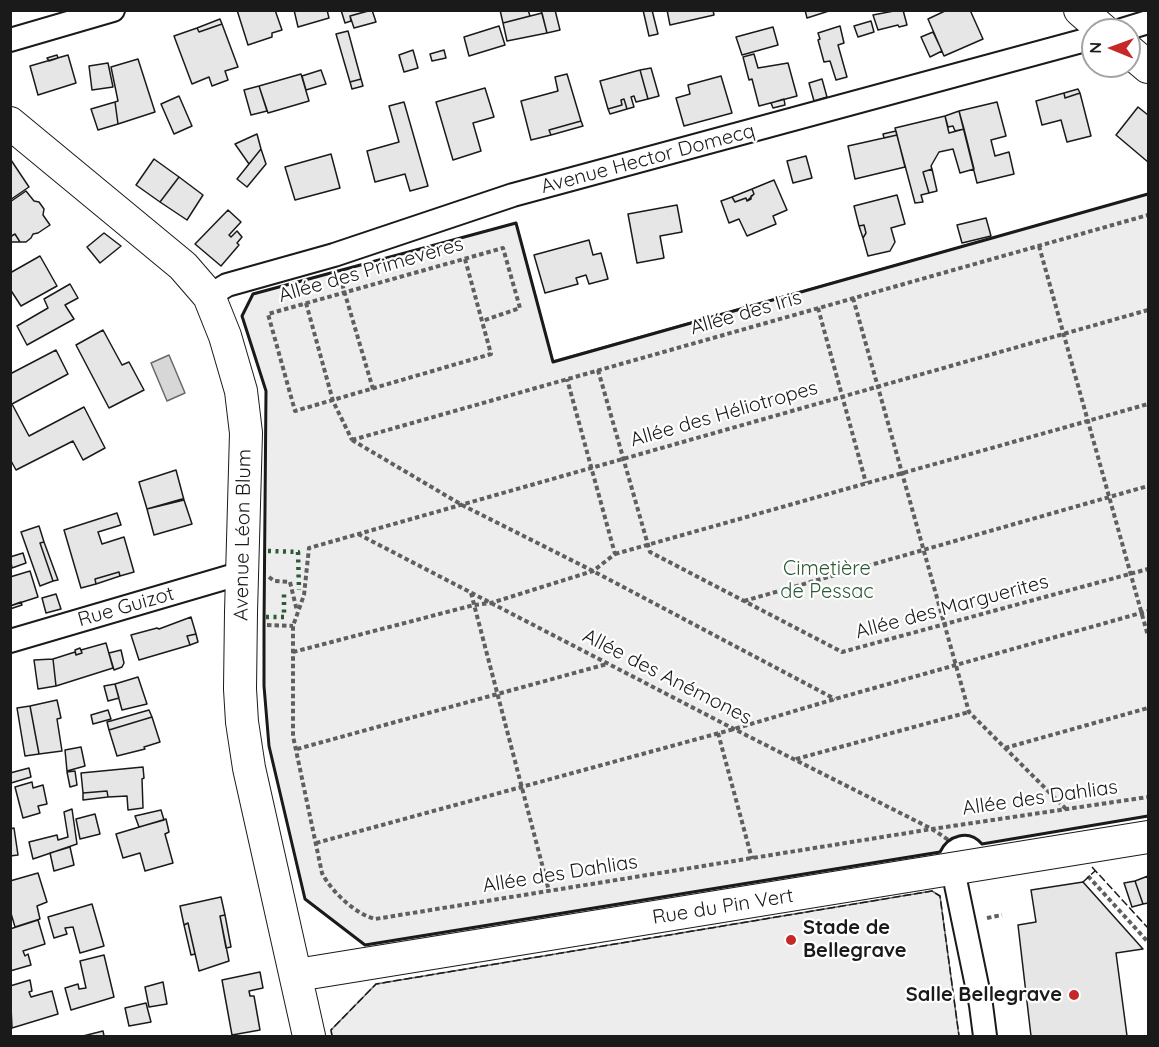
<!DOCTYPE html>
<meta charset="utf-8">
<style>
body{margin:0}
#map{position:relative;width:1159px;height:1047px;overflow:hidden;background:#fff;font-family:Quicksand,sans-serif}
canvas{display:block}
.frame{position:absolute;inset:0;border:12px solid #1a1a1a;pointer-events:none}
.north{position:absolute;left:1081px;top:18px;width:60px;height:60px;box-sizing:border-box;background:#fff;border:2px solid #a3a3a3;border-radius:50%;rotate:271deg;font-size:16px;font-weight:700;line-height:24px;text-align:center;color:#1a1a1a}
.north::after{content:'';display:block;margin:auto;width:21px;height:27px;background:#c62828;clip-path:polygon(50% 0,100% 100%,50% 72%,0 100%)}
</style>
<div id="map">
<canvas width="1159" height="1047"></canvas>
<div class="frame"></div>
<div class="north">N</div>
</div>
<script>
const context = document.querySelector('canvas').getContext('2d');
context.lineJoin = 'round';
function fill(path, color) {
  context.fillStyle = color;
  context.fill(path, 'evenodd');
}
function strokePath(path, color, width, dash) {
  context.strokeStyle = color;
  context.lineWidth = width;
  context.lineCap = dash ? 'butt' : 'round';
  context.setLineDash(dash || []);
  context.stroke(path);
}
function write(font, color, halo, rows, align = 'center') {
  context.font = font + ' Quicksand,sans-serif';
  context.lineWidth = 4.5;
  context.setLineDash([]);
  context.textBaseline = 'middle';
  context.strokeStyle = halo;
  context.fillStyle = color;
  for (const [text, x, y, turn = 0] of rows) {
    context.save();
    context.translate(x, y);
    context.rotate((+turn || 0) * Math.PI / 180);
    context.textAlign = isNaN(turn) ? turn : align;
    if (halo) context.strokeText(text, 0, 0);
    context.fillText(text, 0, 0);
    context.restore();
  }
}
const green = new Path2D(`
 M1148,194v622l-166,28c-13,-15 -34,-9 -42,8l-575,93 -60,-46 -36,-153 -5,-60v-61l2,-234 -24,-75 11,-22 263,-71 37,138z
 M932,891l8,5 19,140h-627l-1,-6 45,-46z`);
fill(green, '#ededed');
strokePath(green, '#6a6a6a', 1.5);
const water = new Path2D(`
 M169,355l16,38 -18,8 -16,-38z`);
fill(water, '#d7d7d7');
strokePath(water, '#6a6a6a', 1.5);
const building = new Path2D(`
 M237,10h38l7,20 -10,3v4l-24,8z
 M294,10h33l2,8 -31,9z
 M341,10h30l-21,6 1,5 -6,2z
 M372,10l4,12 -22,6 -4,-12z
 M500,10h28l2,6 -27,7z
 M541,10h14l5,20 -13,3z
 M643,10h9l6,24 -9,2z
 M667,10h46l1,5 -44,10z
 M805,10h27l-25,8z
 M899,10h4l4,15 -8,2 -1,-2 -20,5 -5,-15z
 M947,10h23l13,29 -39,17 -16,-37z
 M542,13l5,20 -40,8 -4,-18z
 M220,19l2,5 -23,8 -2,-4z
 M871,21l3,11 -16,5 -4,-11z
 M222,24l16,43 -13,4 3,9 -16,6 -3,-9 -17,7 -18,-48 23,-8 2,4z
 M499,26l6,19 -36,11 -5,-19z
 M840,26l4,17 -6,2 9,32 -11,3 -6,-19 -6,1 -6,-22 2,-1 -2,-6z
 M773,27l5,18 -36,10 -6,-18z
 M348,31l13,48 -11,3 -14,-48z
 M933,32l9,19 -12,6 -9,-20z
 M413,50l5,18 -14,4 -5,-17z
 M444,50l2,8 -14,3 -2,-7z
 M754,54l4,14 30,-5 9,33 -38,10 -7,-27 -3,1 -6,-23z
 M57,55l1,3 -9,3 -2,-3z
 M68,55l8,28 -38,12 -8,-29z
 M138,59l17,53 -37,12 -3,-22 3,-1 -7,-34z
 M108,63l5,24 -21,3 -3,-24z
 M651,68l8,28 -11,3 -8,-29z
 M321,70l5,14 -20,6 -4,-14z
 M640,70l8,29 -12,3 -2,-6 -3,1 3,10 -7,2 -3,-10 -3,1 1,5 -14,4 -8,-28z
 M301,74l8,27 -41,12 -9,-27z
 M567,74l14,47 -32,9 2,5 -20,5 -10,-39 37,-10 -3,-14z
 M721,76l11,37 -48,13 -8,-28 14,-4 -2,-9z
 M361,79l2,7 -11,3 -2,-7z
 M822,79l5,18 -13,4 -5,-18z
 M259,86l8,25 -16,4 -7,-25z
 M485,88l9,29 -21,6 8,28 -28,9 -17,-58z
 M1078,89l2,4 -15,5 -1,-5z
 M1064,93l1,5 15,-5 11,43 -24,6 -6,-22 -19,5 -6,-24z
 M179,96l13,30 -18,8 -13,-30z
 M624,99l3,10 -17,5 -2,-5 14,-4 -1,-5z
 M784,99l1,6 -12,3 -2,-5z
 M115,102l3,22 -20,6 -7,-21z
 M404,102l24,84 -18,5 -5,-17 -30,8 -8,-31 32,-9 -10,-36z
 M997,102l9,34 -15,4 4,16 14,-4 5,22 -37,9 -18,-72z
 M1138,107l10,8v47l-32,-27z
 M959,111l5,18 -9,2 -2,-5 -5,1 -3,-11z
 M945,116l4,17 15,-4 10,40 -14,4 -7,-24 -14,3 -8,14 1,3 -9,3 6,21 -8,2 2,7 -8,1 -20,-75z
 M581,121l2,5 -32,9 -2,-5z
 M896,131l1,4 -13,3 -1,-4z
 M257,134l4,15 -12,15 -14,-20z
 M897,135l8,32 -50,12 -7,-33z
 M261,149l5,15 -19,23 -10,-8z
 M331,154l9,34 -45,12 -10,-33z
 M806,156l6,22 -19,5 -6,-22z
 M154,159l25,18 -19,25 -24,-17z
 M11,160l18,27 -19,13v-39z
 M932,169l5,22 -8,2 -6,-21z
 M179,177l24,18 -16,25 -27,-18z
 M774,180l13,30 -14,6 3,8 -29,12 -8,-17 -10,4 -8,-22 11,-4 3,5 11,-4 1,3 7,-7 -2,-5z
 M752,189l2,5 -3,2v3l-4,2 -1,-3 -11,4 -3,-5z
 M26,191l8,10 5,1 5,7 -1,6 7,10 -12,8 -5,1 -2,4 -5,4h-6l-5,-8 -5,3v-35z
 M897,195l8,29 -14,4 4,14 -5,9 -22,5 -5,-18 3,-5 -2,-8 -5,1 -5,-20z
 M677,205l5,27 -22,4 4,22 -27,5 -9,-49z
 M228,210l13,12 -12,13 2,2 6,-6 5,6 -5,6 2,2 -18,21 -26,-22z
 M986,218l5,18 -29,7 -5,-18z
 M864,225l2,8 -3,5 -4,-12z
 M104,233l17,13 -21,17 -13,-16z
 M15,234l5,8h-10v-5z
 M589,240l4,15 8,-2 7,26 -19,5 -3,-9 -10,3 2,6 -33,9 -11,-38z
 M40,256l17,30 -36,20 -11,-17v-16z
 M70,284l8,14 -13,7 9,14 -47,26 -10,-19 31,-18 -4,-9z
 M103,330l19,35 7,-3 15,28 -35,18 -33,-63z
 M56,350l12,24 -56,30 17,32 55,-29 21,41 -22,12 -10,-19 -57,29 -6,-11v-85z
 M176,470l8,30 -37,9 -8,-27z
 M182,499l2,1 8,24 -38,11 -7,-26z
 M117,513l4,12 -23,7 4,12 22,-7 10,35 -14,4 -1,-4 -24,7 1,5 -15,4 -17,-58z
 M39,526l5,16 -4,1 13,38 -13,5 -19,-54z
 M44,542l14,38 -5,1 -13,-38z
 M23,553l3,10 -14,5 -2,-11z
 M30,571l8,26 -28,9v-29z
 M119,572l1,4 -24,8 -1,-5z
 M56,594l5,15 -15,4 -4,-15z
 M21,602l1,3 -12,4v-3z
 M191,617l5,17 -9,2 3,9 -51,15 -8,-25 26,-7 2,1z
 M196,634l2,8 -8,3 -3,-9z
 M106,643l7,25 -57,18 -3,-27 22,-7 1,3 6,-2 -1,-3z
 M80,648l2,5 -6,2 -1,-5z
 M121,650l3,13 -2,4 -8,3 -5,-17z
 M53,659l3,27 -18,3 -4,-29z
 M138,677l9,27 -25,6 -7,-26z
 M115,684l4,14 -11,3 -4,-15z
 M57,700l4,18 -4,1 5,32 -23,3 -9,-48z
 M30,706l9,48 -14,2 -8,-48z
 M108,710l3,9 -18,5 -2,-9z
 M149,710l3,7 -43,13 -2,-8z
 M152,717l8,25 -16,5 1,2 -28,7 -8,-26z
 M81,747l4,19 -18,5 -2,-21z
 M143,767l1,11 -2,1 1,29 -15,2 -1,-14 -19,1 -1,-6 -24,2 -2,-20z
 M29,768l2,9 -20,6 -1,-10z
 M75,771l2,14 -7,2 -3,-15z
 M32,782l1,6 10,-3 4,19 -9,2 2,7 -17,5 -8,-31z
 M107,791l1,6 -25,3v-7z
 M72,809l5,35 -44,15 -4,-17 28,-7 1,5 10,-3 -4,-25z
 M161,810l3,10 -25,7 -4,-11z
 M95,814l5,20 -20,5 -4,-20z
 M166,819l3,13 -4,2 8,29 -28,8 -5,-18 -17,5 -7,-24z
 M14,828l4,27 -8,1v-27z
 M70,847l4,18 -20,6 -4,-18z
 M38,873l9,29 -10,4 3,13 -25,8 -5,-17v-29z
 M1148,876v27l-5,1 -8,-23z
 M1135,881l8,23 -11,3 -8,-24z
 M1083,882l60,67 -27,4 11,83h-96l-13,-111 18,-3 -5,-32z
 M221,897l4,18 -5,1 9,45 -30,10 -11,-48 -4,2 -4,-19z
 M92,904l12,42 -24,7 -7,-26 -8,1 2,6 -13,4 -6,-21z
 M225,915l6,32 -5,1 -6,-32z
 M38,920l7,24 -22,7 2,5 3,-2 3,11 -21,6v-42z
 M188,923l7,31 -4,1 -7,-30z
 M104,955l10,42 -43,13 -6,-22 13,-4 1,5 7,-1 -6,-27z
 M260,972l3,16 -14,3 1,5h4l6,34 -28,5 -10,-55z
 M30,980l2,11 -3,1 2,5 21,-6 6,23 -46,14 -2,-42z
 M163,982l4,22 -18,3 -4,-20z
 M146,1003l5,19 -22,4 -4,-18z
 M103,1031l1,5h-21z`);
fill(building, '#e6e6e6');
strokePath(building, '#1a1a1a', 1.5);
const street = new Path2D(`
 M1122,30l26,-8
 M10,40l103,-30
 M209,296l18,-11 107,-30 179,-60 580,-157
 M10,641l232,-68
 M953,870l28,135 4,31`);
const secondary = new Path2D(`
 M1080,10l23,20
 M1129,51l19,16
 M10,123l173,143 26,30 16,40 16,55 5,42 -5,179 -1,77 2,33 7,46 60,268
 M297,975l851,-138`);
strokePath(street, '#1a1a1a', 26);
strokePath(secondary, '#1a1a1a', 34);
strokePath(new Path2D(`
 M1039,246l109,390
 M465,259l26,95 -196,57 -27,-97c78,-22 157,-44 235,-66l17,60 -38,13
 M340,277l33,112
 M853,298l116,414 97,97
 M306,303l27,98 19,39
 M818,308l48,175
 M1148,310l-839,238 -5,47 -11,31v110l29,137c9,18 33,41 53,46l557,-90 216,-32
 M598,370l52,182 192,100 306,-83
 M352,440l796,-225
 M352,440l110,65 131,66 242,128
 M358,534l376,195 198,100 18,12
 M615,554l533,-150
 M269,577l5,4 16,1 7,29
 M471,593l78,298
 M744,601l404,-115
 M267,625l26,1
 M293,652l181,-47 17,-2 102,-32 22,-17 -48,-175
 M718,733l34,126
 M1005,748l143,-40
 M297,749l310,-85
 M796,759l173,-47
 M316,843l418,-114 101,-30 313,-88
 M1088,876l60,66
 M987,918l15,-3`), '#5f5f5f', 4, [4.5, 3]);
strokePath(street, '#fff', 22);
strokePath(secondary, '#fff', 32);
strokePath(new Path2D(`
 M268,551l30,1 1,38
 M266,617h18v-25`), '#2b5a34', 4.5, [3, 4.5]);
strokePath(new Path2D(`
 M1092,867l56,61
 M1083,882l12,-11
 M332,1036l-1,-6 45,-46 556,-93 8,5 19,140`), '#1a1a1a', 1.5, [8, 3]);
strokePath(new Path2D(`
 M1148,194l-595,168 -37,-139 -263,71 -11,22 24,75 -2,234v61l5,60 36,153 60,46 575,-93c8,-17 29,-23 42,-8l166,-28`), '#1a1a1a', 3);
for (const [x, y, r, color] of [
 [791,940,6,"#c62828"],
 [1074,995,6,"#c62828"]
]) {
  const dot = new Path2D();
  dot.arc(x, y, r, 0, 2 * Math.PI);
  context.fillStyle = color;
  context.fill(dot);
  strokePath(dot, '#fff', 2);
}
write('20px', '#1a1a1a', '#fff', [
 ["Avenue Hector Domecq",648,159,-15],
 ["Allée des Primevères",371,270,-16],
 ["Allée des Iris",746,313,-16],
 ["Allée des Héliotropes",724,414,-16],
 ["Avenue Léon Blum",243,535,-89],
 ["Rue Guizot",126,607,-16],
 ["Allée des Marguerites",952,607,-15],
 ["Allée des Anémones",667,677,27],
 ["Allée des Dahlias",1040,798,-8],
 ["Allée des Dahlias",560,874,-9],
 ["Rue du Pin Vert",723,907,-9]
]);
write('20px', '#2b5a34', '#fff', [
 ["Cimetière",827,569],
 ["de Pessac",827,592]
]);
write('bold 20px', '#1a1a1a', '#fff', [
 ["Stade de",803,928],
 ["Bellegrave",803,951],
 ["Salle Bellegrave",1062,995,"right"]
], 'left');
</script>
